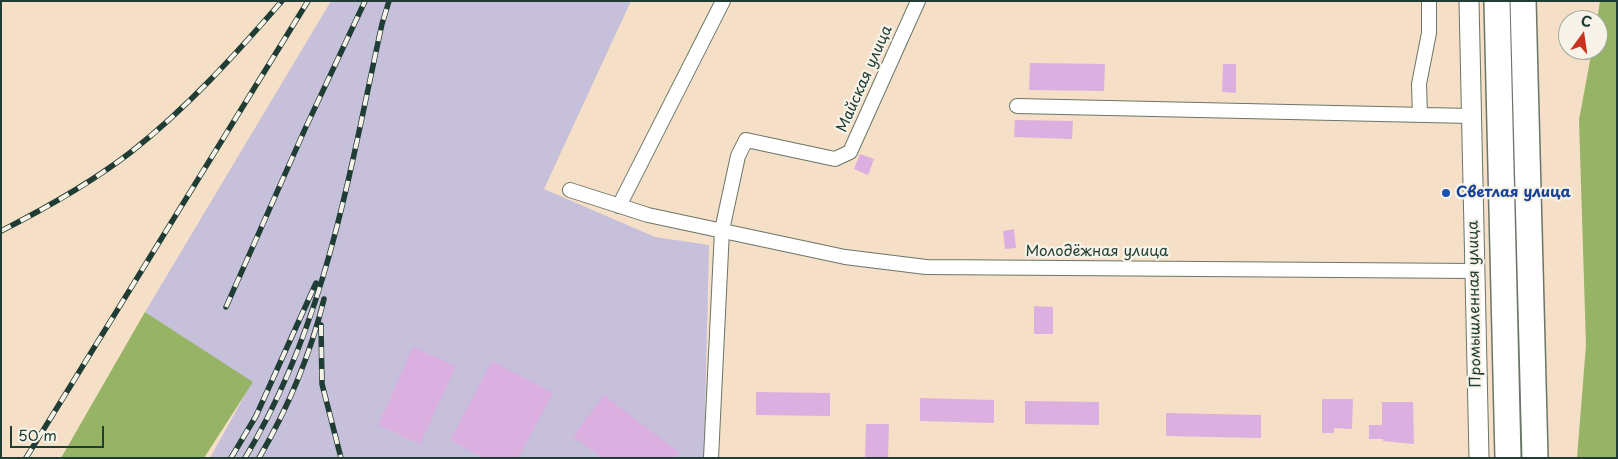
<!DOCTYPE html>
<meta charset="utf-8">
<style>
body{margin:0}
#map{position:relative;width:1618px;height:459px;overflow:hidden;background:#f5dfc6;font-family:"Playpen Sans",sans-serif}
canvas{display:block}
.frame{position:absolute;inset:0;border:2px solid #1f3d34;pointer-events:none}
.north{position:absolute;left:1558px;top:10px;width:50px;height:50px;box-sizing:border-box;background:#f7f3e8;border:1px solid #a1aaa0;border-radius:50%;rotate:14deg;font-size:14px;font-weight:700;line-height:20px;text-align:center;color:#1f3d34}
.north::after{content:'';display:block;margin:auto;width:18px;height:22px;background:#c8321e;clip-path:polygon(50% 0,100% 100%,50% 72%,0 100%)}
.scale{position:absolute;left:10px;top:426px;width:94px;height:22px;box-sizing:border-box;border:2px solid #1f3d34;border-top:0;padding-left:6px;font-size:15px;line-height:18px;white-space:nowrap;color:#1f3d34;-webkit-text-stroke:4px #f7f3e8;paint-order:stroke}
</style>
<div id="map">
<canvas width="1618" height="459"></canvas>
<div class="frame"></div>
<div class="north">С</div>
<div class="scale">50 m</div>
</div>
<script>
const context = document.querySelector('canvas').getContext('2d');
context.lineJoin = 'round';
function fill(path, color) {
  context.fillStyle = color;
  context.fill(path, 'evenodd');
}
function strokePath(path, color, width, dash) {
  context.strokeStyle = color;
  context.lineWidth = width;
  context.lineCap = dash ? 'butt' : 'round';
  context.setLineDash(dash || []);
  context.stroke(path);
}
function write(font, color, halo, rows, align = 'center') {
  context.font = font + ' "Playpen Sans",sans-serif';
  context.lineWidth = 4.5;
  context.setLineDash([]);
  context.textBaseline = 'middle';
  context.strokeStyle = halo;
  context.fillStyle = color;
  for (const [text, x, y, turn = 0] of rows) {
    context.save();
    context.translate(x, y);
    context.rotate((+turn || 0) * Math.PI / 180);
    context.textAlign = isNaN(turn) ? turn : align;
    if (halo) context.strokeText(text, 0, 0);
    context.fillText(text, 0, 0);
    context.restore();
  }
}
fill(new Path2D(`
 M331,1h300l-87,188 111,48 54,8 -5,213h-494l42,-76 -107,-70z`), '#c6c0da');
fill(new Path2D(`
 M1600,1h17v457h-40l9,-113 -7,-225 13,-70h6l-1,-30z
 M145,312l108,70 -49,76h-143z`), '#96b366');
fill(new Path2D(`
 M1030,63l75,1 -1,27 -75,-1z
 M1223,64h13v29l-14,-1z
 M1015,120l58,1 -1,18 -58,-2z
 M860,154l14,5 -6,16 -14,-6z
 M1014,229l2,19 -11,1 -2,-18z
 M1034,306l19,1v27h-19z
 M413,347l43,19 -36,78 -42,-19z
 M492,361l61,32 -35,65h-35l-33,-18z
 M756,392l74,1v23l-74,-1z
 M604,395l75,57 -4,6h-73l-29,-22z
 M920,398l74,2v23l-74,-2z
 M1322,399h31l-1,30 -18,-1v5h-12z
 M1025,401l74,1v23l-74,-1z
 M1382,402h31l1,42 -31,-3v-2h-14v-14h13z
 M1166,413l95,2v23l-95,-2z
 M866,424h23l-1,34h-23z`), '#dbafe0');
const street = new Path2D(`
 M1017,106l454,10
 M1420,115l-1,-31 10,-51v-32
 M570,190l78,25 197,42 81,10 549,4
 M619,206l104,-205
 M711,458l11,-228 16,-74 8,-16 89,19 15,-7 68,-151`);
const secondary = new Path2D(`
 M1469,1l10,457`);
const highway = new Path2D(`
 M1497,1l11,457
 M1523,1l12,457`);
strokePath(street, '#6a7667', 16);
strokePath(secondary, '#6a7667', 21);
strokePath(highway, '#6a7667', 28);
strokePath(street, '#fff', 14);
strokePath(secondary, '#fff', 19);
strokePath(highway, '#fff', 25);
const rail = new Path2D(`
 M1,231c45,-23 90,-48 130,-79 56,-44 104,-97 151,-151
 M226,307l79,-178 60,-128
 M321,325l1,59 19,74
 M26,458l282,-457
 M231,458l25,-42 60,-133
 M245,458c81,-134 104,-284 137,-434l7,-23
 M259,458c29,-50 51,-102 65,-159`);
strokePath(rail, '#1f3d34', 5.5);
strokePath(rail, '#f7f3e8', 4, [11]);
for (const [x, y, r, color] of [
 [1446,193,5,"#1a4fb4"]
]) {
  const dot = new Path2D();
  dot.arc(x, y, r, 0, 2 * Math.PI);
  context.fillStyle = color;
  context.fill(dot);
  strokePath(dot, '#f7f3e8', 2);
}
write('15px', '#1f3d34', '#f7f3e8', [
 ["Майская улица",865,79,-66],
 ["Молодёжная улица",1097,252],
 ["Промышленная улица",1475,304,-91]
]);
write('bold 15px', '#164399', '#f7f3e8', [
 ["Светлая улица",1456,193]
], 'left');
</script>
